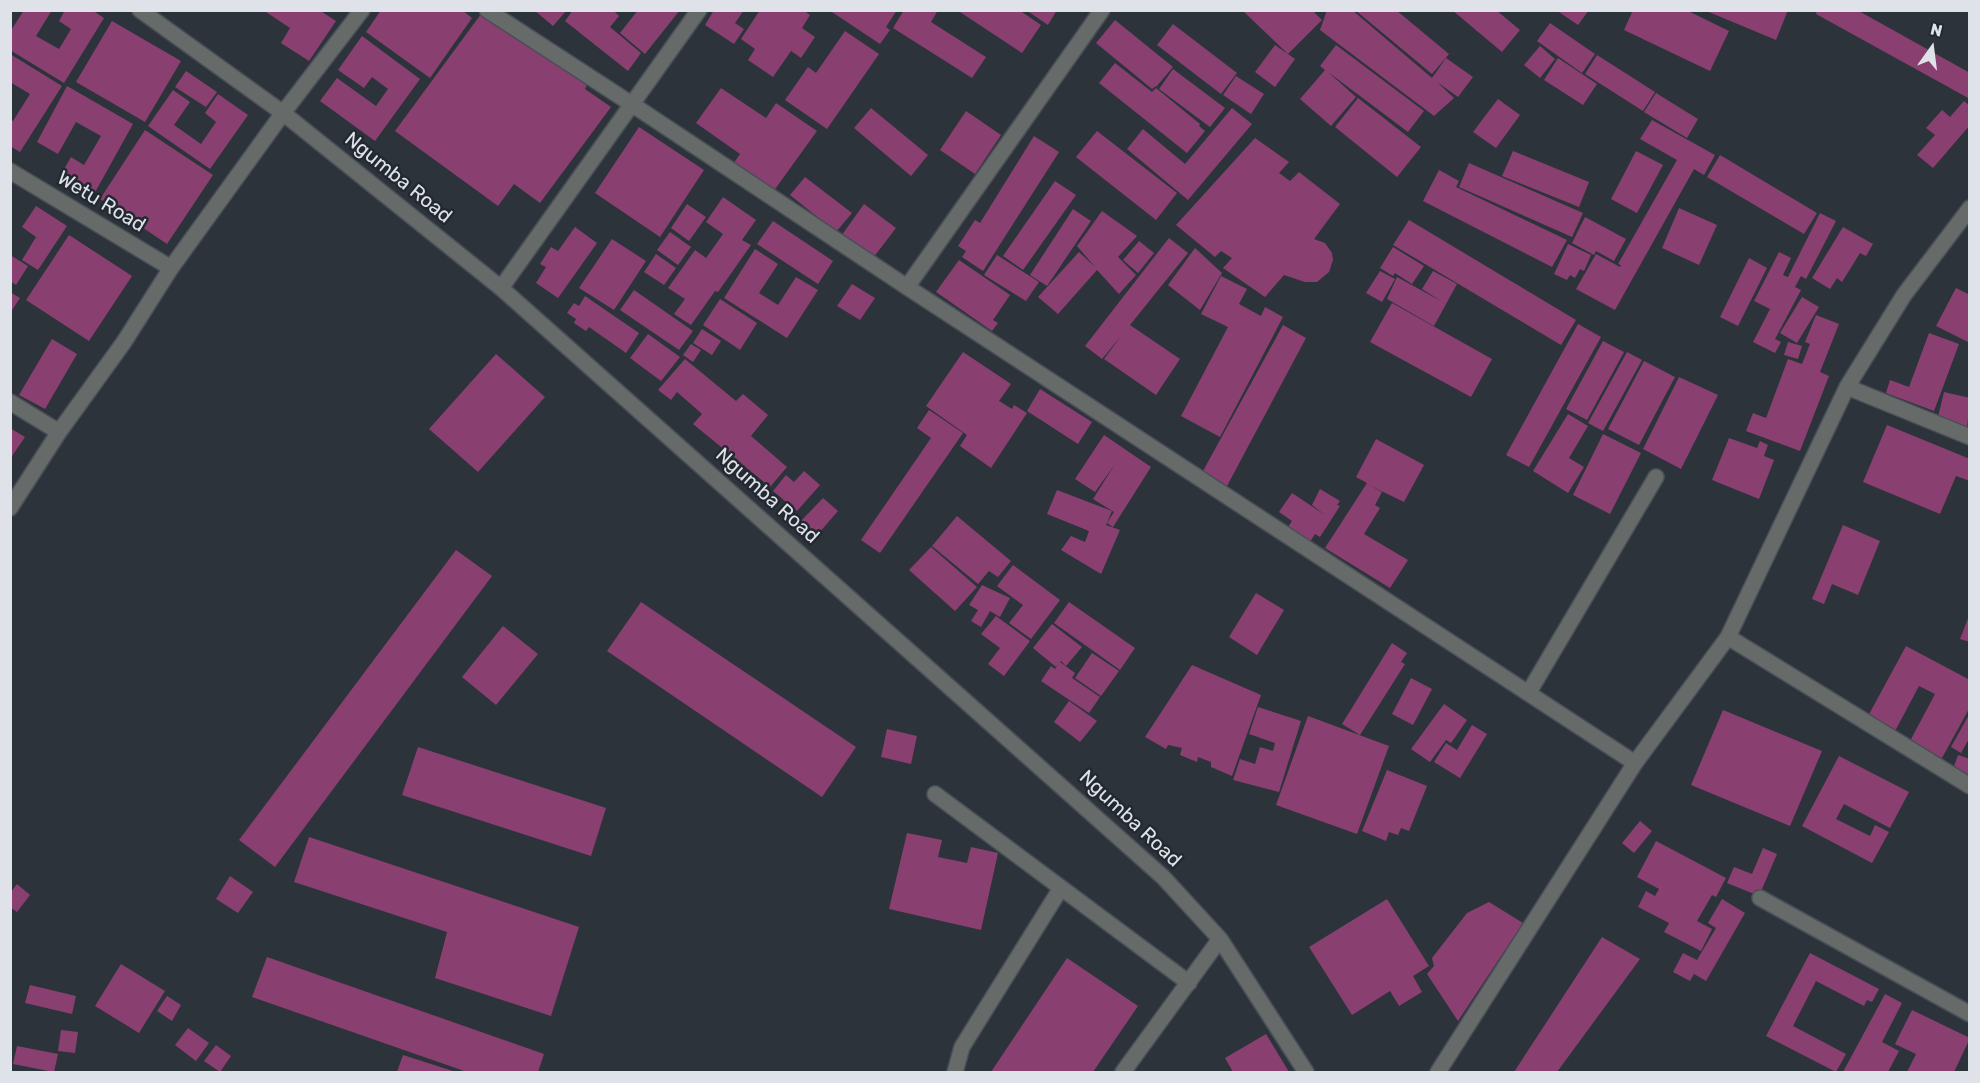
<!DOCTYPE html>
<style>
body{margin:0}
#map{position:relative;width:1980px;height:1083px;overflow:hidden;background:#2d333b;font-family:Rubik,sans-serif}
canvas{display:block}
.frame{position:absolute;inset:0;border:12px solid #dfe3e9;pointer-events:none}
.north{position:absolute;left:1902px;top:18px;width:60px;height:60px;-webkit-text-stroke:4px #232931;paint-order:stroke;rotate:14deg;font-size:16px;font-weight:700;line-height:24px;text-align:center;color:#dfe3e9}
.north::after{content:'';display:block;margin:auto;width:21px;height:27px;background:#dfe3e9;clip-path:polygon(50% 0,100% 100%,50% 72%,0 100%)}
</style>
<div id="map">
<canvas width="1980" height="1083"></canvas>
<div class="frame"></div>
<div class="north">N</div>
</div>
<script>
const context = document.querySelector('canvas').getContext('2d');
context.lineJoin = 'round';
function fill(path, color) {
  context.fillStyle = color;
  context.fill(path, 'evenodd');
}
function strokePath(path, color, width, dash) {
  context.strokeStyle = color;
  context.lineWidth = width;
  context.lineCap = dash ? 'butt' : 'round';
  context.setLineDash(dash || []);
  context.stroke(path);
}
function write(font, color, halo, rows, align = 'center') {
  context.font = font + ' Rubik,sans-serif';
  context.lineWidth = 5;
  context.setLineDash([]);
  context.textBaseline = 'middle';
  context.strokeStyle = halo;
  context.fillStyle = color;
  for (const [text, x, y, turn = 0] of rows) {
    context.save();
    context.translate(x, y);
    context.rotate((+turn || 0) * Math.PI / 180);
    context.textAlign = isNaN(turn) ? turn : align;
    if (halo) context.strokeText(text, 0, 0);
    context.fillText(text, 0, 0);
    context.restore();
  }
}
fill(new Path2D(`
 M24,10h28l-16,26 23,13 12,-20 -12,-8 6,-11h27l12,8 -40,65 -54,-33v-18z
 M263,10h56l17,11 -27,40 -28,-18 9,-15z
 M381,10h81l10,8 -42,60 -64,-46z
 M484,10l103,75 -2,4 26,18 -71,96 -26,-19 -16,22 -103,-75z
 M534,10h33l-14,16z
 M573,10h40l6,6 -9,11 31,26 -13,18 -63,-50z
 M638,10h42l-35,44 -25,-21z
 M714,10h30l-9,13 9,6 -10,15 -29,-19z
 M760,10h43l7,5 -8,13 13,9 -14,21 -10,-7 -18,26 -25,-17 7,-11 -14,-10z
 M829,10h68l-11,17 4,3 -10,14z
 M904,10h34l-7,12 55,35 -14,21 -79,-50z
 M957,10h62l22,15 -19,28z
 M1026,10h31l-9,15z
 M1242,10h70l10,10 -34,34z
 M1327,10h25l80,68 14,-20 27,19 -15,20 -21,-15 17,16 -20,18 -114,-86z
 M1355,10h41l53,44 -17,20z
 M1452,10h44l24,20 -18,22z
 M1561,10h28l-11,15 -19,-13z
 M1633,10h53l43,21 -19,40 -86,-41z
 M1704,10h84l-12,30z
 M1817,10h40l113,63v26l-154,-85z
 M1115,20l58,47 -17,20v-1l-4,3 -56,-46z
 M112,21l69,40 -36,61 -69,-40z
 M1550,23l45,31 -13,19 -45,-32z
 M1173,24l64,49 -16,21 -64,-49z
 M845,31l34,23 -52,75 -42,-29 23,-33 8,6z
 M362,36l58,43 -45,62 -55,-40 17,-23 39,28 12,-17 -16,-12 -8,11 -26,-18z
 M1275,45l20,14 -20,28 -20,-15z
 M1336,45l88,66 -16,21 -80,-60 28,25 -25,29 -31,-27 25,-29 -5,-4z
 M1540,46l15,13 -15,19 -16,-13z
 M10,54l52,32 -42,66 -10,-6v-27l3,2 17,-27 -20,-12z
 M1597,55l58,37 -12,19 -58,-37z
 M1558,58l39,26 -14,21 -39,-25z
 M1115,63l37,29 4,-4 44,36 -1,2 6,5 -18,22 -88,-70z
 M1173,69l52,39 -15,19 -51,-38z
 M186,71l31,21 -11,15 -31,-20z
 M1236,76l28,18 -13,20 -28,-19z
 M67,86l66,38 -40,72 -34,-18 12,-21 13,8 17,-29 -25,-14 -18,32 -21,-12z
 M721,88l45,30 10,-15 41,28 -44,61 -40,-28 7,-10 -44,-31z
 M173,90l17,12 -16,23 27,19 15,-22 -11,-9 13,-19 30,21 -38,54 -62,-43z
 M1656,93l42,26 -11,19 -43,-26z
 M1358,98l63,49 -24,30 -62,-50z
 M1498,99l22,16 -24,33 -23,-16z
 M1964,101l6,5v19l-37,43 -16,-13 18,-20 -9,-7 16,-18 8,7z
 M871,108l57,47 -17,21 -57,-48z
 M1232,108l20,16 -64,76 -61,-51 16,-20 42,35z
 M966,111l35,24 -26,39 -35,-24z
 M1652,120l63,35 -11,20 -10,-6 -79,141 -39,-21 20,-35 24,13 1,-2 -3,-1 59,-104 -37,-21z
 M639,127l65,43 -44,67 -65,-44z
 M145,130l68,45 -46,69 -67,-45z
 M1097,131l80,62 -21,27 -80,-63z
 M1034,136l25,16 -76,119 -21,-14 4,-6 -8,-5 17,-26 5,3z
 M1255,138l34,24 -10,11 11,8 9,-9 41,32 -26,35 11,4 7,10 1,7 -4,12 -12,10h-12l-21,-7 -19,22 -42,-29 9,-10 -11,-7 -6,6 -39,-32z
 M1513,151l76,31 -10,25 -77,-31z
 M1636,151l27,14 -26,48 -26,-14z
 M1720,155l97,58 -13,21 -97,-57z
 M1469,163l114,50 -11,24 -113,-50z
 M1439,170l20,11 -3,6 111,53 -15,27 -129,-66z
 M805,177l47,36 -16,19 -46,-37z
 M1055,181l21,14 -53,75 -20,-14z
 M723,197l33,23 -14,20 9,5 -33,47 -3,-1 -24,34 -17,-11 11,-15 -17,-11 27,-38 11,8 17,-24 -17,-12z
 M687,204l19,13 -17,24 -18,-13z
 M864,204l32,24 -26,34 -31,-23z
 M36,206l31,20 -29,44 -16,-10 14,-23 -14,-10z
 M1679,208l38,17 -18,40 -37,-17z
 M1073,209l18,12 -44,65 -17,-11z
 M1102,211l35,25 -19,21 18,18 -17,19 -22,-24 -39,44 -20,-17 41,-45 16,15 -18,-21z
 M1820,213l16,8 -30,58 -5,-3 -6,11 6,3 -26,49 6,3 -6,11 -22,-11 17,-33 -16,-8 25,-49 12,6 -8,17 5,2z
 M1585,217l41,22 -12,22 -18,-10 -2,4 -22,-12z
 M1409,220l167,100 -15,25 -168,-100z
 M773,221l60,40 -15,23 -61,-40z
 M575,227l22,16 -39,55 -22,-15 10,-16 -6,-3 11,-17 7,4z
 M1843,227l30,17 -7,12 -6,-3 -18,29 -5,-4 -7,11 -18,-11z
 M670,232l21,15 -13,18 -21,-15z
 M69,235l63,41 -43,65 -63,-41z
 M1169,238l19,15 -58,72 50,34 -24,36 -52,-36 17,-23 -19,23 -17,-13z
 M612,239l34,22 -32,49 -35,-22z
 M1139,241l15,12 -16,20 -15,-13z
 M1568,244l23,11 -7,16 -4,-2 -5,9 -5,-3 -3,5 -13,-6z
 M1393,247l31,19 -12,18 -17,-11 -2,3 -13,-8z
 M1195,248l27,25 -22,37 -32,-25z
 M755,249l23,15 -19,29 19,12 18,-28 22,13 -31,48 -63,-40z
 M656,254l20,14 -12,17 -20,-13z
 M10,255l18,11 -12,19 -6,-4z
 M997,255l42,27 -13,19 -42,-26z
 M1749,258l18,10 -29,58 -18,-9z
 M959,260l51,35 -17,25 5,3 -6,8 -56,-39z
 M1380,271l15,8 -13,23 -16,-9z
 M1433,271l24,13 -23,42 -47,-27 10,-22 44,24 -19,-12z
 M1221,276l26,13 -8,15 22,12 4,-9 18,10 -63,120 -39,-21 47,-89 -27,-13z
 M852,284l23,14 -15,22 -23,-14z
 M1956,288l14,7v48l-34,-17z
 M634,290l59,41 -14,19 -59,-40z
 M10,292l10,6 -10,15z
 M585,296l54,37 -13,20 -37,-26 -3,4 -12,-8 2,-4 -9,-6 7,-10 5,3z
 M1802,297l17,10 -22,36 -17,-10z
 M720,299l37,24 -17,27 -37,-25z
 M1392,303l100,56 -21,38 -101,-55z
 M1816,315l23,9 -19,48 9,4 -29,75 -54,-20 7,-18 13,5 22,-59 14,5 8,-20 -5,-2z
 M1578,324l23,13 -72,130 -23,-12z
 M1283,325l23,13 -79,148 -24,-15z
 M702,329l19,12 -9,14 -19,-12z
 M1929,333l30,11 -25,67 -48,-18 4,-13 19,7z
 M648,334l32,23 -19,24 -31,-23z
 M52,339l25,15 -32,55 -26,-14z
 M1603,341l21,11 -37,68 -21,-11z
 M1788,342l14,4 -4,13 -14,-4z
 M691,344l10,6 -8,12 -10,-7z
 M963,352l48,32 -12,17 13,8 2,-4 13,8 -36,55 -31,-22 7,-11 -41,-29z
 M1627,352l15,8 -39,71 -15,-8z
 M496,354l49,43 -67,75 -49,-43z
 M685,359l51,42 7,-7 25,21 -17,21 36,31 -17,20 -77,-63 9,-10 -25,-22 -6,8 -13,-10z
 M1644,361l31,16 -36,68 -31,-16z
 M1679,377l39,18 -37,74 -38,-20z
 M1040,389l52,33 -14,22 -51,-33z
 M1944,392l26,6 -3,31 -30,-8z
 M929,410l34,23 -83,120 -19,-13 70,-102 -14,-10z
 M1568,414l20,12 -19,32 15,9 -16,26 -35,-22z
 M1887,425l83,34v22l-14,-5 -16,38 -77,-32z
 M10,428l15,9 -15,22z
 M1603,434l38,19 -31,61 -37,-19z
 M1104,435l47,32 -38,60 -6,-4 7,-11 -21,-13 22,-35 -20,28 -20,-13z
 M1729,438l28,10 3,-7 8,4 -4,11 10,4 -15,39 -47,-19z
 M1376,439l48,26 -20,37 -35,-17 13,7 -7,13 5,3 -16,26 44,26 -18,28 -65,-40 42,-65 -11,-6z
 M804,471l16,14 -23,26 -24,-20 13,-16 8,7z
 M1320,489l20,12 -3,4 3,1 -20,31 -5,-3 -7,11 -22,-15 6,-9 -13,-9 13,-19 33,22 -13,-10z
 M1057,490l55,21 -6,14 14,5 -19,44 -40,-24 10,-14 14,6 4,-11 -42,-17z
 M823,498l15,13 -20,23 -7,-6 -2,3 -10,-8z
 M957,516l54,45 -13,16 -9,-6 -11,13 -46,-38z
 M1843,525l37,16 -22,54 -26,-11 -8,20 -12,-5z
 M931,547l46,40 -22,24 -46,-41z
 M456,550l36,26 -217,291 -36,-27z
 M1013,565l47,35 -29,39 -22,-16 14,-18 -26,-19z
 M982,585l28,13 -10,19 -10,-6 -9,16 -10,-6 7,-11 -9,-5z
 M1256,593l28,17 -27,45 -28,-18z
 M641,602l215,145 -34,50 -215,-146z
 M1069,602l66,46 -15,22 -66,-47z
 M996,616l34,25 -26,35 -16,-12 12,-16 -19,-14z
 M1969,616h1v26l-10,-3z
 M1052,624l30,23 -16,19 -5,-5 -5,6 -23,-19z
 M503,626l35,28 -42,51 -34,-28z
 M1392,643l15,10 -6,9 4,2 -45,71 -18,-11z
 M1906,646l64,34v27l-28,51 -32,-17 25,-47 -16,-8 -25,47 -27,-15z
 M1092,653l27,18 -18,25 -26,-18z
 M1060,662l15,11 -3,5 28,19 -11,16 -48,-32 10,-15 4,3z
 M1192,665l69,30 -29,81 -21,-9v-5l-13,-5 -1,5 -17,-7 2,-7 -14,-3 -2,4 -21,-12z
 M1411,678l21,11 -19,36 -21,-11z
 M1069,701l28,20 -17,21 -26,-20z
 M1444,704l23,16 -16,23 -5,-3 -16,22 -19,-13z
 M1258,707l43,14 -22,71 -46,-12 7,-21 15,5 5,-17 13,4 2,-8 -26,-9z
 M1723,710l99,41 -32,75 -99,-41z
 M1970,713v24l-9,16 -10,-6z
 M1308,716l81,30 -32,88 -81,-29z
 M1472,725l15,9 -27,44 -26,-16 12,-19 11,7z
 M887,729l30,7 -6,28 -30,-7z
 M418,747l188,61 -15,48 -189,-61z
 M1958,755l12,4v16l-17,-6z
 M1839,756l70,36 -19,36 -46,-24 -8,15 34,17 5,-11 14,7 -17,31 -70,-37z
 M1387,770l40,16 -18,45 -8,-3 -3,7 -9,-3 -3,9 -24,-10z
 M1640,821l12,10 -18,22 -12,-10z
 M907,833l35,7 -4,17 29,6 4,-16 27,6 -17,77 -92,-21z
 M309,837l270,90 -28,89 -116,-38 12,-46 -153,-50z
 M1656,841l70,37 -10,19 -4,-2 -15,26 15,8 -11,22 -37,-19 5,-9 -31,-16 8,-16 9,5 4,-7 -22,-12z
 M1763,848l14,6 -18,42 -32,-13 7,-16 18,7z
 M230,876l23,16 -15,21 -22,-14z
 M17,884l13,11 -13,17 -7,-5v-14z
 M1387,899l42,67 -16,10 9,16 -23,14 -9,-15 -38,24 -43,-68z
 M1722,899l23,14 -39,68 -12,-7 -4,7 -17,-9 10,-19 14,7 19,-32 -8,-5z
 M1489,902l34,21 -65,98 -31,-47 7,-8 -2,-8 35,-45z
 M1602,937l38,22 -83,113h-43z
 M1810,953l69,36 -7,13 -5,-2 -3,6 -48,-25 -23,45 53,28 -10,18 -70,-36z
 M267,957l277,97 -6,18h-71l-215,-75z
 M1067,958l71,48 -45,66h-102z
 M121,964l44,27 -26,42 -44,-27z
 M30,985l46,11 -4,18 -47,-11z
 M1885,994l17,9 -20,39 17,9 -11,21h-45z
 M167,996l14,9 -9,16 -15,-10z
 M1912,1010l58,28 -16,34h-47l9,-18 -21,-10z
 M188,1028l21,15 -13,18 -21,-16z
 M61,1030l17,2 -3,21 -17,-2z
 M1266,1034l23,38h-56l-8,-14z
 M216,1045l15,11 -11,16 -16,-11z
 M17,1046l41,8 -4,18 -41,-8z
 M403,1055l53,17h-59z`), '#8a3f71');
const lane = new Path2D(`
 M1529,692l127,-215
 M935,794l254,189
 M955,1072l7,-25 99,-159`);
const street = new Path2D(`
 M140,10l143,103 218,175 662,589 57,62 86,133
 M487,10l146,95 274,182 728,476
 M10,171l161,97
 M907,287l195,-277
 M501,288l198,-278
 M1847,387l123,50
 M10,402l49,30
 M10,508l49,-76 65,-90 47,-74 112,-155 79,-103
 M1728,637l242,149
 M1760,898l210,116
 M1123,1072l97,-133
 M1438,1072l197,-309 93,-126 119,-250 57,-92 66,-87`);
strokePath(lane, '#494f57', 18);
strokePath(street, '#494f57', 18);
strokePath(lane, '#666b69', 15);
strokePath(street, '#666b69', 15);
write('20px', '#dfe3e9', '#232931', [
 ["Ngumba Road",398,178,39],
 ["Wetu Road",101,202,31],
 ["Ngumba Road",767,496,42],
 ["Ngumba Road",1130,819,43]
]);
</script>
